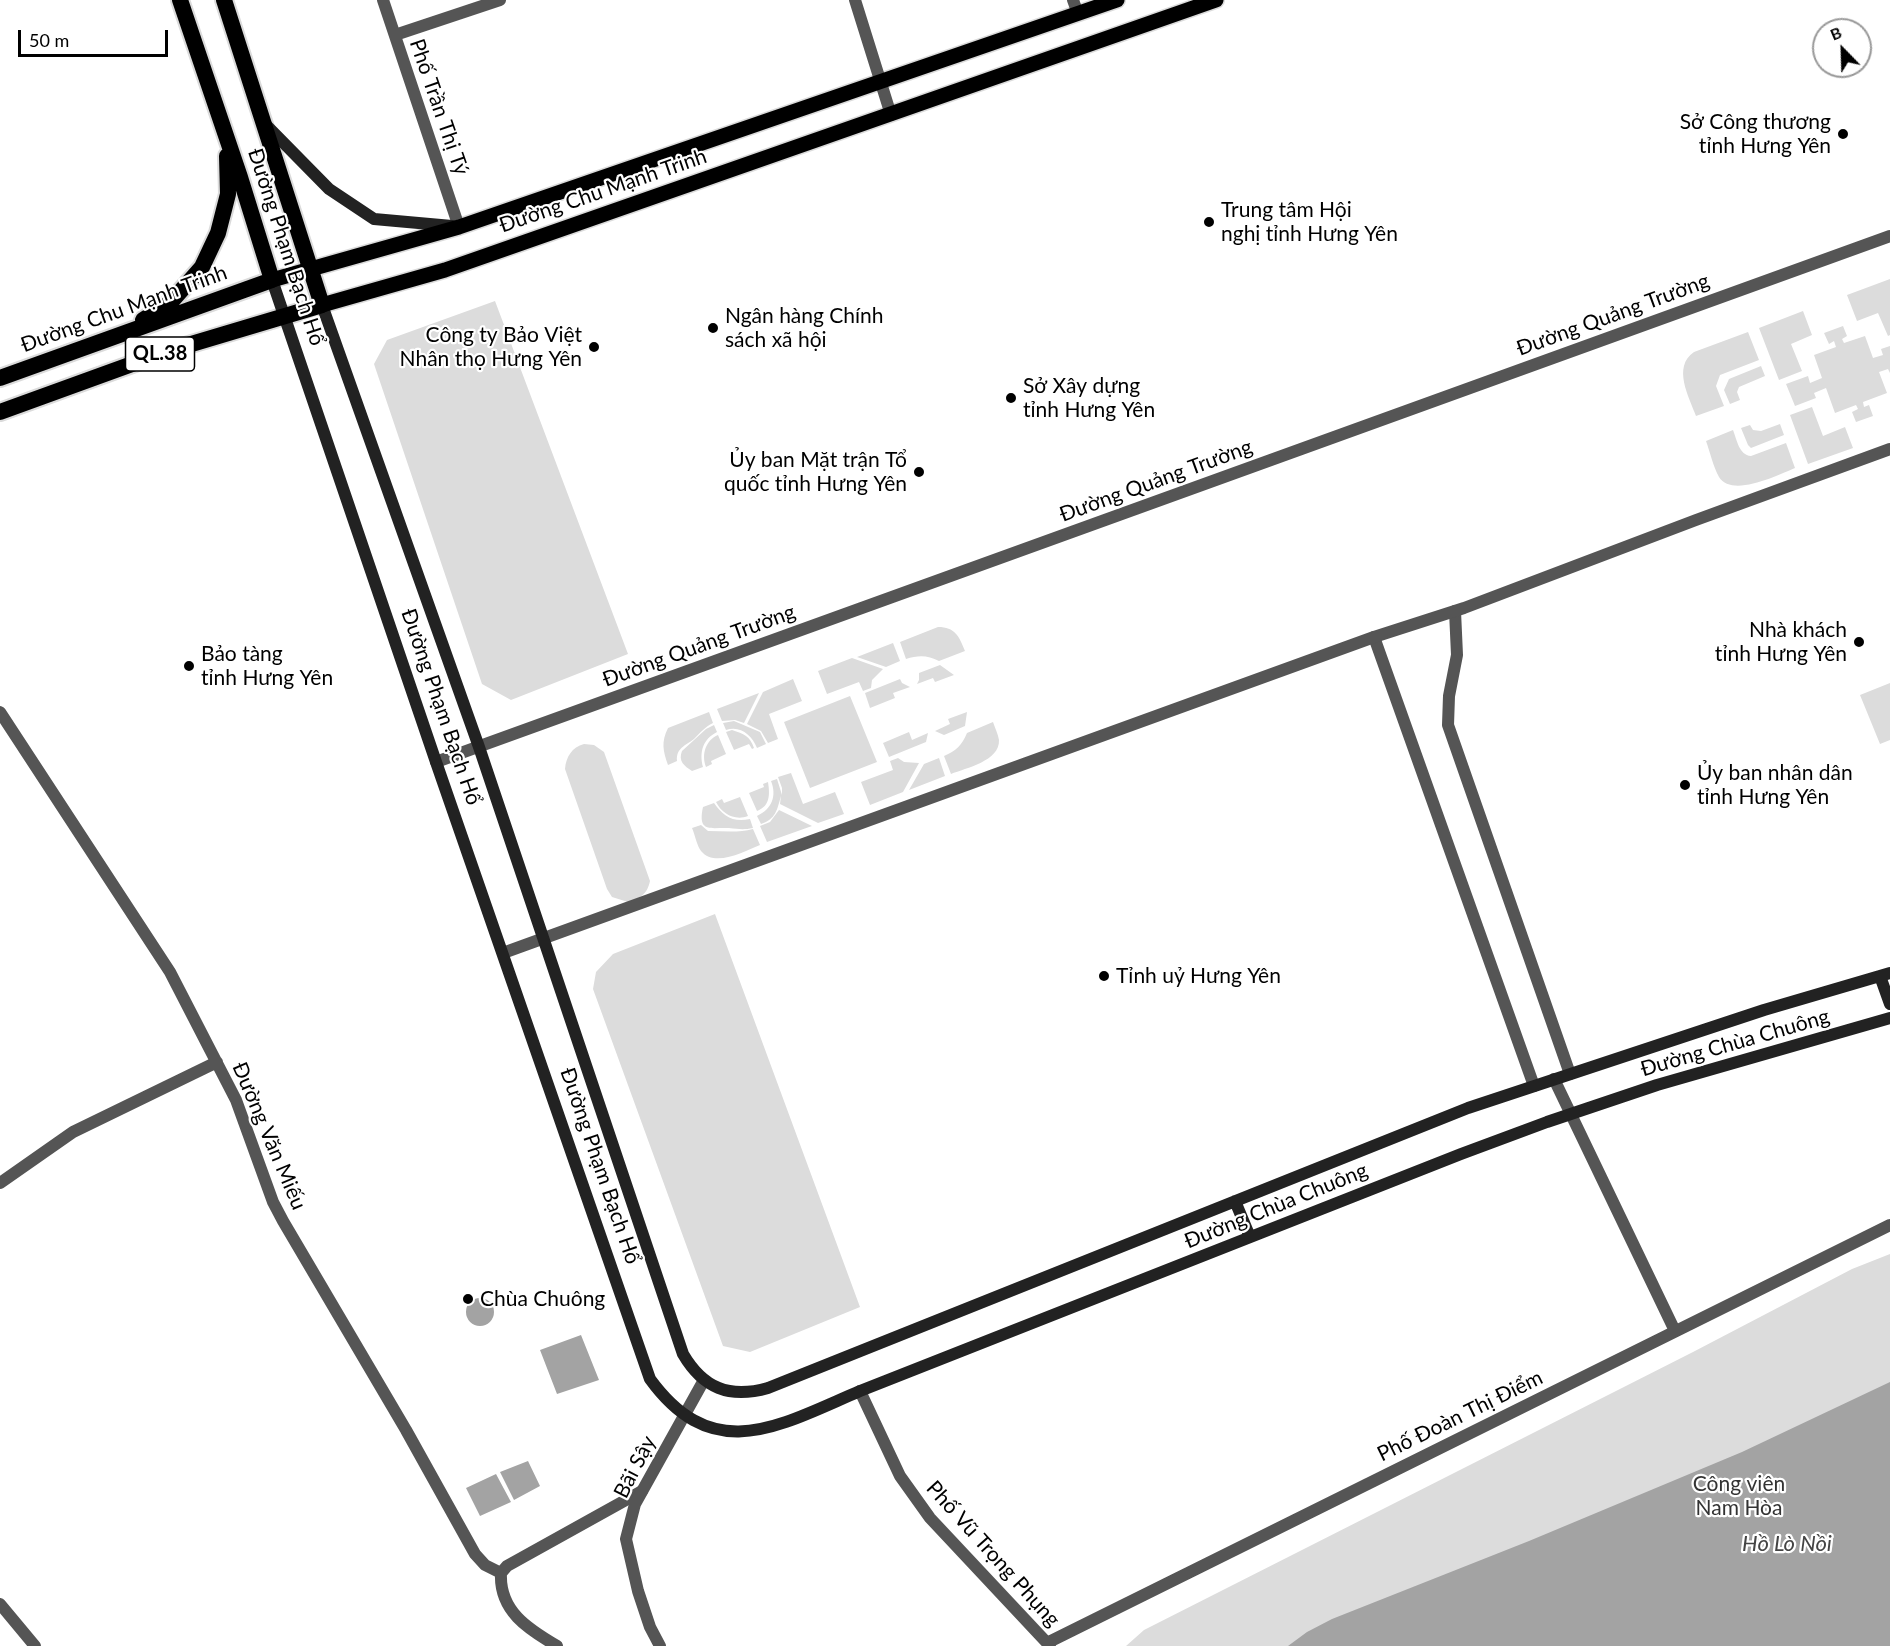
<!DOCTYPE html>
<meta charset="utf-8">
<style>
body{margin:0}
#map{position:relative;width:1890px;height:1646px;overflow:hidden;background:#fff;font-family:Lato,sans-serif}
canvas{display:block}
.north{position:absolute;left:1812px;top:18px;width:60px;height:60px;box-sizing:border-box;background:#fff;border:2px solid #999;border-radius:50%;rotate:337deg;font-size:16px;font-weight:700;line-height:24px;text-align:center;color:#000}
.north::after{content:'';display:block;margin:auto;width:21px;height:27px;background:#000;clip-path:polygon(50% 0,100% 100%,50% 72%,0 100%)}
.scale{position:absolute;left:18px;top:30px;width:150px;height:27px;box-sizing:border-box;border:3px solid #000;border-top:0;padding-left:8px;font-size:18px;line-height:21px;white-space:nowrap;color:#000;-webkit-text-stroke:4px #fff;paint-order:stroke}
</style>
<div id="map">
<canvas width="1890" height="1646"></canvas>
<div class="north">B</div>
<div class="scale">50 m</div>
</div>
<script>
const context = document.querySelector('canvas').getContext('2d');
context.lineJoin = 'round';
function fill(path, color) {
  context.fillStyle = color;
  context.fill(path, 'evenodd');
}
function strokePath(path, color, width, dash) {
  context.strokeStyle = color;
  context.lineWidth = width;
  context.lineCap = dash ? 'butt' : 'round';
  context.setLineDash(dash || []);
  context.stroke(path);
}
function write(font, color, halo, rows, align = 'center') {
  context.font = font + ' Lato,sans-serif';
  context.lineWidth = 4.5;
  context.setLineDash([]);
  context.textBaseline = 'middle';
  context.strokeStyle = halo;
  context.fillStyle = color;
  for (const [text, x, y, turn = 0] of rows) {
    context.save();
    context.translate(x, y);
    context.rotate((+turn || 0) * Math.PI / 180);
    context.textAlign = isNaN(turn) ? turn : align;
    if (halo) context.strokeText(text, 0, 0);
    context.fillText(text, 0, 0);
    context.restore();
  }
}
fill(new Path2D(`
 M1890,279v56l-2,1 -10,-23 -21,8 -10,-26z
 M495,301l133,353 -117,46 -29,-16 -108,-320 13,-24z
 M1803,311l9,24 -21,9 11,27 -23,9 -20,-52z
 M1843,326l4,10 -5,3 2,4 21,-7 8,22 10,-3 -2,-6 9,-3v27l-2,-4 -9,3 8,21 -24,9 1,5 5,-2 4,11 -17,6 -4,-10 6,-3 -2,-4 -21,8 -9,-25 -12,5 2,5 -21,8 -9,-22 22,-8 2,7 12,-5 -8,-23 22,-8 -2,-6 -5,3 -5,-11z
 M1748,332l11,28 -39,15 -4,11 8,20 -28,10c-7,-19 -24,-49 -2,-64z
 M1761,366l4,10 -26,11 -2,5 3,8 -10,4 -6,-14 5,-11z
 M1812,407l11,29 22,-9 8,21 -45,16 -18,-49z
 M1780,424l4,11 -33,13 -3,-3 -7,-17 9,-3 3,5 8,1z
 M1733,430c4,10 6,25 18,26l35,-13 9,25c-17,7 -63,30 -76,9 -6,-11 -9,-25 -13,-36z
 M938,627c17,0 21,9 27,24l-26,10c-11,-6 -21,-6 -33,-2l-6,-17z
 M893,643l7,18 -14,6 -29,-10z
 M852,658l31,11 -11,11 -1,8 -8,3 -4,-9 -32,12 -9,-23z
 M940,665l14,10 -19,7 -2,-4 -16,6 2,-4v-7z
 M793,679l9,22 -33,13 9,25 -10,4 -7,-12 -14,-7 16,-32z
 M900,679l2,4 8,4 -17,6 2,5 -25,10 -5,-15z
 M1890,683v57l-10,4 -20,-49z
 M759,693l-15,30 -9,-3 -13,1 -5,-12z
 M850,696l27,66 -67,26 -26,-66z
 M709,712l4,11c-8,4 -13,10 -19,16 -9,7 -18,9 -17,22l-9,4c-5,-14 -7,-23 0,-37z
 M967,712l-2,14 -21,9 -9,-4 15,-7 -2,-5z
 M734,721l26,11 6,12 -9,4c-5,-13 -17,-23 -31,-18l-3,-7z
 M993,722c2,6 5,12 6,18 1,21 -33,28 -48,34l-7,-18c12,-5 18,-11 23,-23z
 M714,725l3,7c-14,7 -18,20 -14,35l-11,4c-8,-5 -14,-10 -10,-20l24,-22z
 M732,730c12,4 18,6 22,18l-2,1 -3,-5 -15,6 -8,-18z
 M909,732l3,8 16,-7 -2,9 -37,15 -6,-14z
 M718,735l8,19 -15,7 1,3 -6,3c-5,-13 0,-27 12,-32z
 M584,744l10,1 10,7 46,129c-3,14 -10,17 -22,21l-16,-5 -5,-8 -42,-120c1,-12 7,-22 19,-25z
 M898,758l6,4 15,1 -16,29 -33,13 -9,-23 32,-12 -3,-9z
 M939,758l6,18 -36,14 15,-26z
 M791,773l12,31 32,-12 9,22 -26,9 -38,-19 1,-8c-4,14 -5,23 -20,28l-4,-8c15,-7 20,-20 14,-35l6,-2 5,16v-7l-4,-11z
 M768,782c2,13 2,24 -11,29l-8,-18 15,-6 -1,-3z
 M740,797l8,19c-13,5 -26,-2 -32,-14l6,-3 2,4z
 M714,803c9,13 19,20 36,16l3,9c-10,2 -14,1 -24,0 -17,-1 -32,6 -26,-21z
 M779,810l33,16 -45,16 -7,-16 10,-4z
 M701,825l7,6c15,0 31,2 45,-2l7,16c-15,6 -45,23 -59,6 -4,-5 -6,-16 -9,-23z
 M715,914l145,393 -110,45 -27,-6 -130,-357 3,-17 17,-18z
 M1890,1254v392h-764l18,-16 549,-278 159,-83z`), '#dcdcdc');
fill(new Path2D(`
 M466 1312a14 14 0 1 1 28 0a14 14 0 1 1-28 0Z
 M581,1335l18,45 -42,14 -17,-44z
 M1890,1382v264h-602l19,-14 25,-13 197,-78 213,-89z
 M528,1461l12,25 -26,14 -14,-28z
 M496,1474l15,28 -31,14 -14,-28z`), '#a3a3a3');
const primary = new Path2D(`
 M272,280l187,-53 658,-227
 M322,305l123,-35 771,-270`);
const trunk = new Path2D(`
 M143,320l28,-18 31,-35 16,-34 10,-39 -1,-38
 M0,378l272,-98 -32,-103 -60,-177
 M0,412l168,-61 154,-46 -98,-305`);
strokePath(primary, '#dbdbdb', 18);
strokePath(trunk, '#dbdbdb', 20);
strokePath(new Path2D(`
 M383,0l76,227
 M855,0l36,115
 M1073,0l5,14
 M395,35l105,-35
 M1455,611l2,44 -8,41 -1,29 122,349
 M1374,637l160,449
 M0,712l170,260 66,128 37,102 10,19 123,209 69,124 10,11 16,8
 M1554,1079l121,252
 M0,1183l73,-51 144,-70
 M860,1391l40,85 30,42 120,128
 M0,1604l35,42
 M1047,1643l843,-418
 M557,1646c-29,-17 -58,-35 -56,-73l6,-7 135,-75`), '#555', 12);
strokePath(new Path2D(`
 M436,762l1454,-526
 M503,953l871,-316 90,-29 232,-88 194,-71
 M660,1646l-10,-19 -12,-36 -12,-52 9,-35 69,-124`), '#555', 12);
strokePath(new Path2D(`
 M266,125l63,64 45,30 78,7
 M272,280l164,482 214,617c64,88 130,46 210,12l601,-237 86,-32 110,-37 233,-67
 M322,305l157,442 204,607c20,34 46,45 85,34l700,-280 296,-98 126,-37
 M1880,976l10,28
 M1235,1201l15,36`), '#222', 12);
strokePath(primary, '#000', 15);
strokePath(trunk, '#000', 16);
for (const [x, y, r, color] of [
 [1843,134,6,"#000"],
 [1209,222,6,"#000"],
 [713,328,6,"#000"],
 [594,347,6,"#000"],
 [1011,398,6,"#000"],
 [919,472,6,"#000"],
 [1859,642,6,"#000"],
 [189,666,6,"#000"],
 [1685,785,6,"#000"],
 [1104,976,6,"#000"],
 [468,1299,6,"#000"]
]) {
  const dot = new Path2D();
  dot.arc(x, y, r, 0, 2 * Math.PI);
  context.fillStyle = color;
  context.fill(dot);
  strokePath(dot, '#fff', 2);
}
for (const [x, y, w] of [
 [160,354,69]
]) {
  const box = new Path2D();
  box.roundRect(x - w / 2, y - 17, w, 34, 4.5);
  context.fillStyle = '#fff';
  context.fill(box);
  strokePath(box, '#000', 1.5);
}
write('bold 20px', '#000', null, [
 ["QL.38",160,354]
]);
write('21px', '#000', '#fff', [
 ["Phố Trần Thị Tý",439,107,71],
 ["Đường Chu Mạnh Trinh",603,191,-19],
 ["Đường Phạm Bạch Hổ",286,247,72],
 ["Đường Chu Mạnh Trinh",124,309,-20],
 ["Đường Quảng Trường",1613,315,-20],
 ["Đường Quảng Trường",1156,481,-20],
 ["Đường Quảng Trường",699,646,-20],
 ["Đường Phạm Bạch Hổ",441,707,71],
 ["Đường Chùa Chuông",1735,1043,-16],
 ["Đường Văn Miếu",269,1136,67],
 ["Đường Phạm Bạch Hổ",600,1166,71],
 ["Đường Chùa Chuông",1276,1206,-22],
 ["Phố Đoàn Thị Điểm",1460,1416,-26],
 ["Bãi Sậy",635,1467,-63],
 ["Phố Vũ Trọng Phụng",993,1554,48]
]);
write('21px', '#000', '#fff', [
 ["Sở Công thương",1831,122,"right"],
 ["tỉnh Hưng Yên",1831,146,"right"],
 ["Trung tâm Hội",1221,210],
 ["nghị tỉnh Hưng Yên",1221,234],
 ["Ngân hàng Chính",725,316],
 ["sách xã hội",725,340],
 ["Công ty Bảo Việt",582,335,"right"],
 ["Nhân thọ Hưng Yên",582,359,"right"],
 ["Sở Xây dựng",1023,386],
 ["tỉnh Hưng Yên",1023,410],
 ["Ủy ban Mặt trận Tổ",907,460,"right"],
 ["quốc tỉnh Hưng Yên",907,484,"right"],
 ["Nhà khách",1847,630,"right"],
 ["tỉnh Hưng Yên",1847,654,"right"],
 ["Bảo tàng",201,654],
 ["tỉnh Hưng Yên",201,678],
 ["Ủy ban nhân dân",1697,773],
 ["tỉnh Hưng Yên",1697,797],
 ["Tỉnh uỷ Hưng Yên",1116,976],
 ["Chùa Chuông",480,1299]
], 'left');
write('21px', '#333', '#fff', [
 ["Công viên",1739,1484],
 ["Nam Hòa",1739,1508]
]);
write('italic 22px', '#444', '#fff', [
 ["Hồ Lò Nồi",1787,1544]
]);
</script>
